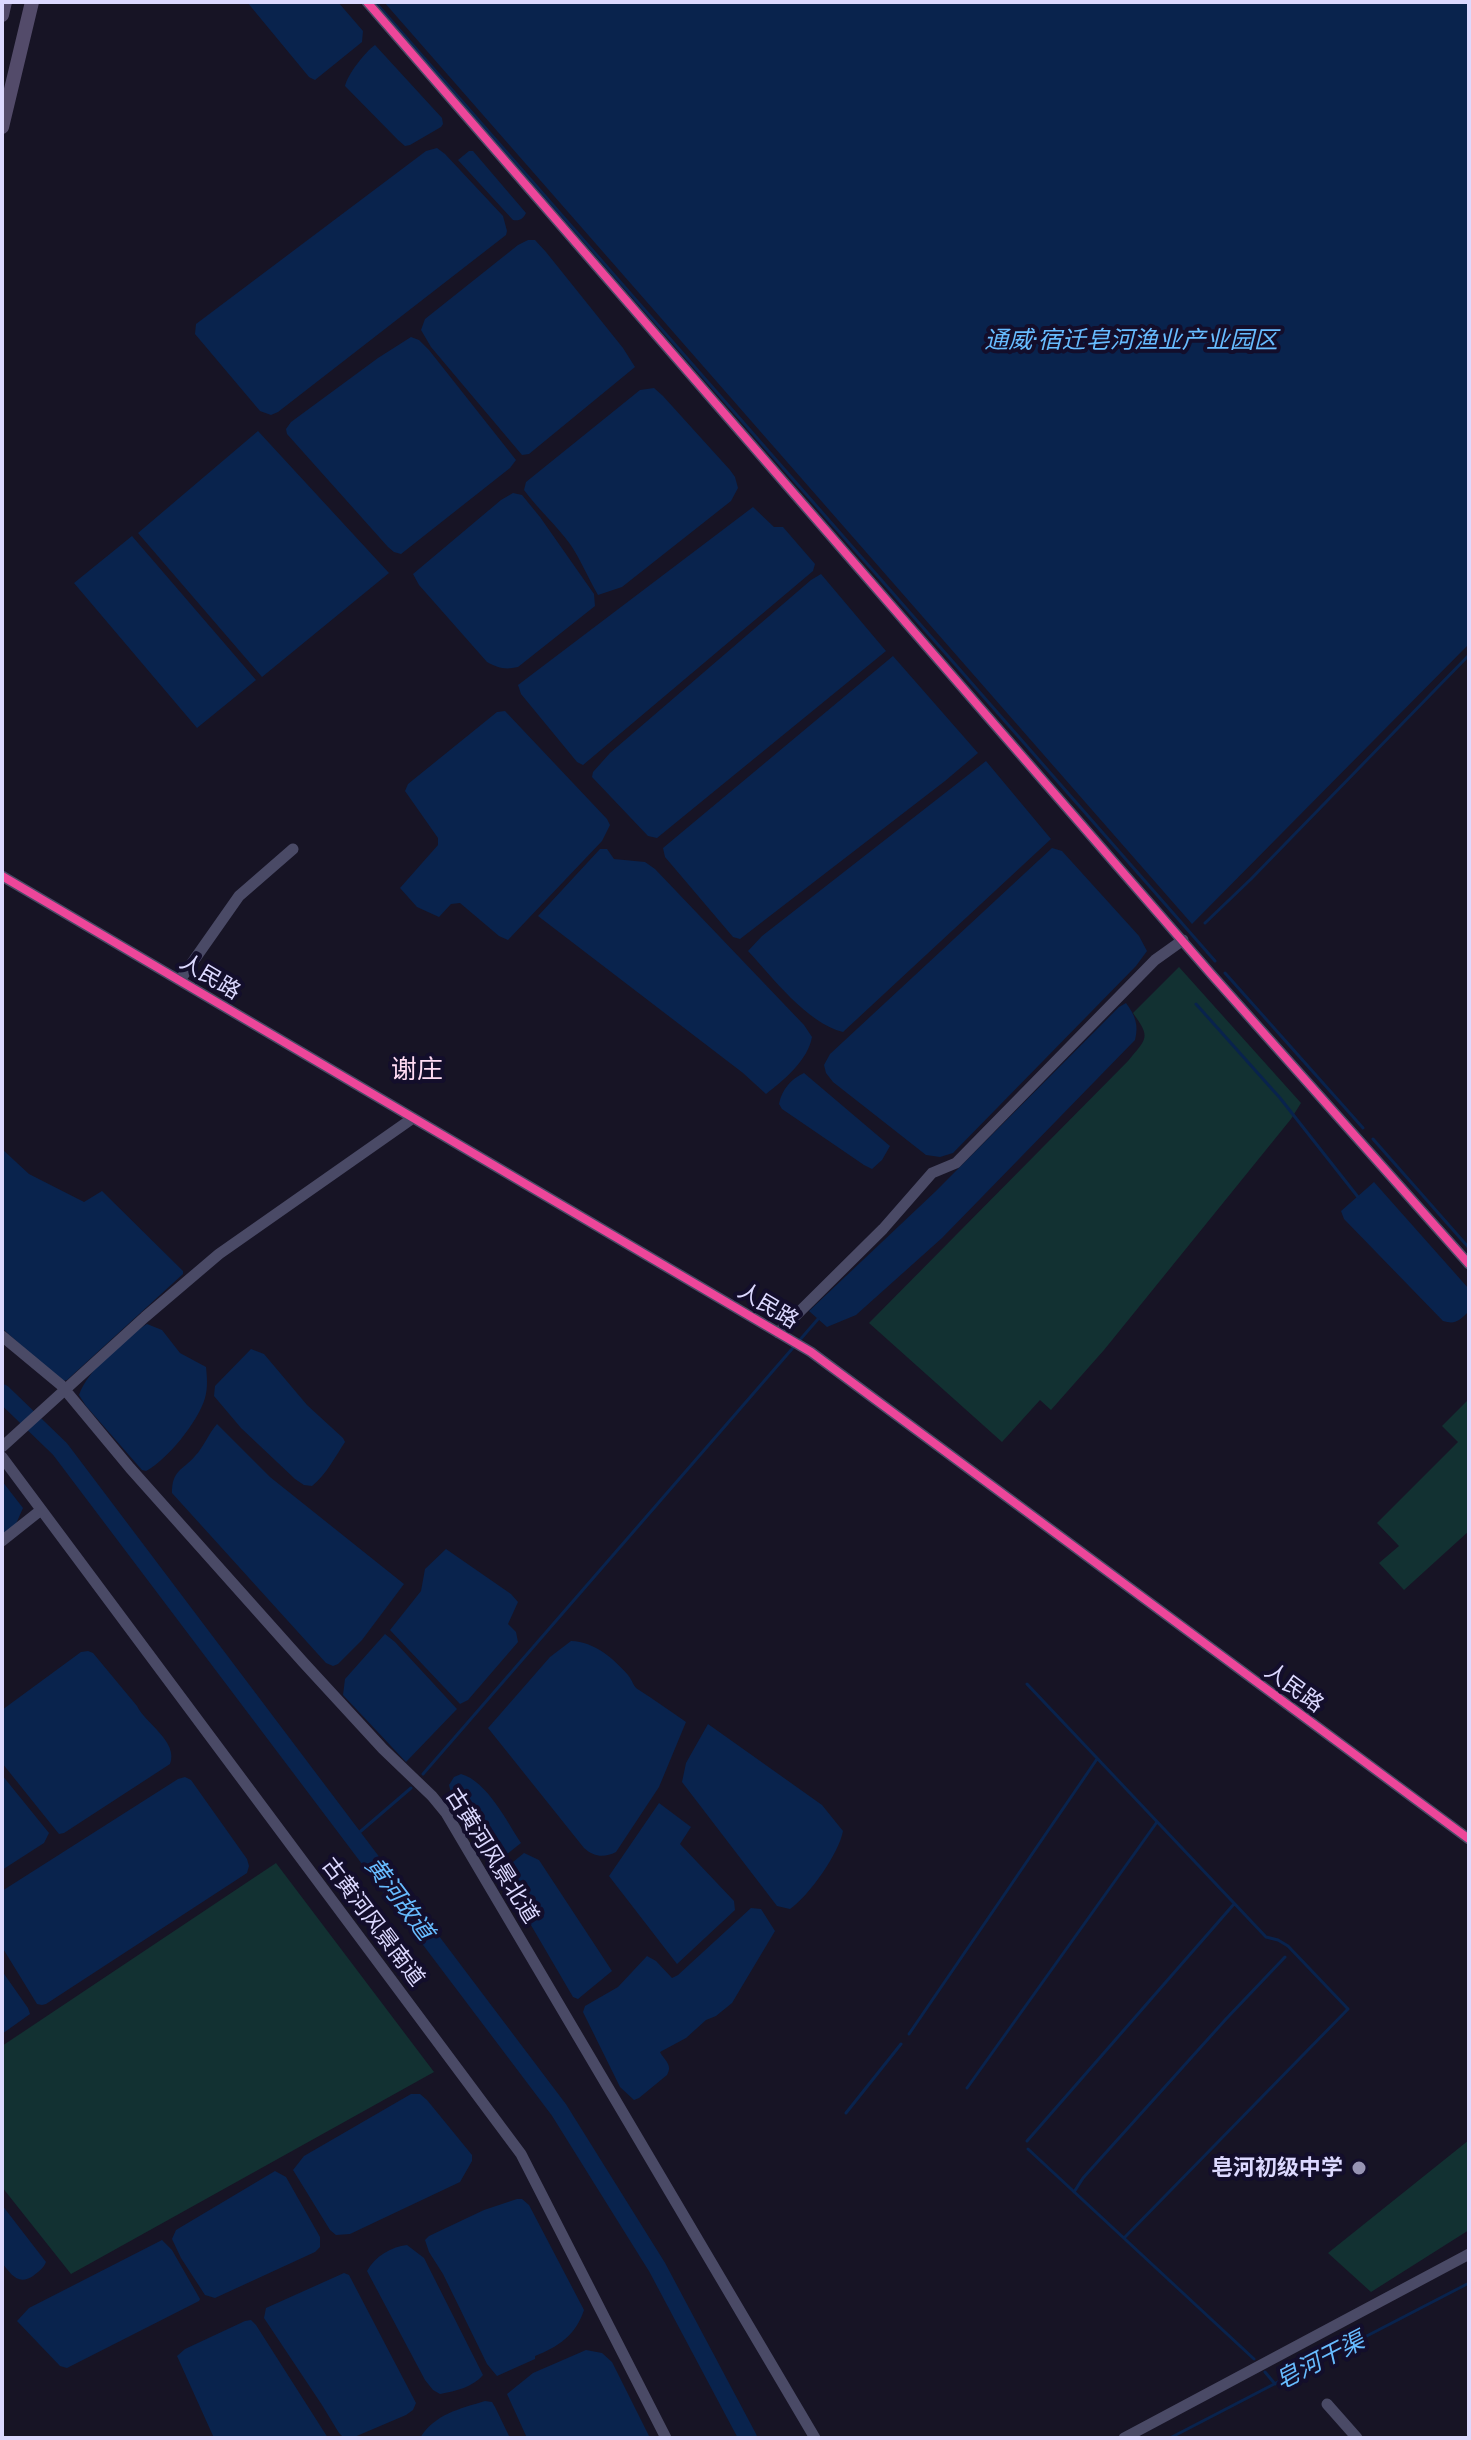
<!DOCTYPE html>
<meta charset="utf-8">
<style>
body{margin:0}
#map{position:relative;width:1471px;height:2440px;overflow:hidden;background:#171425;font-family:"Public Sans",sans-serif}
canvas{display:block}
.frame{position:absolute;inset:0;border:4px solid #dcd9ff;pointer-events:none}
</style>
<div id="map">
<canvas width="1471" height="2440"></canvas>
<div class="frame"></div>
</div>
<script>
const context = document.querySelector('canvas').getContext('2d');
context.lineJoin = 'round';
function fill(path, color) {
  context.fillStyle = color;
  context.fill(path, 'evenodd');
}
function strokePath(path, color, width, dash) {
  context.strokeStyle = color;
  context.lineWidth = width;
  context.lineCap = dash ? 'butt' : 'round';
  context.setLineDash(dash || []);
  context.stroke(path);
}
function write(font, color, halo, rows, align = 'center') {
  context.font = font + ' "Public Sans","Noto Sans SC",sans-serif';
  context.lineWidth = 8;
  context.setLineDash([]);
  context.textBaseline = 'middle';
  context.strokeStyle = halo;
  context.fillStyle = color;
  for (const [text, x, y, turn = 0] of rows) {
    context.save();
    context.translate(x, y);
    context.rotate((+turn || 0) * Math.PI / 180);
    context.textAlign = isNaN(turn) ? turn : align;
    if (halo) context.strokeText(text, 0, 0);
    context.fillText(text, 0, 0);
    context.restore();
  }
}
fill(new Path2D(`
 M1179,967l122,136 -10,16 -187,231 -53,60 -11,-10 -38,42 -133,-119 259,-262c19,-23 23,-23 5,-48z
 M1469,1399v132l-65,59 -25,-27 20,-17 -22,-23 81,-81 -16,-16z
 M276,1863l158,209 -363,202 -69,-87v-141z
 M1469,2140v90l-98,62 -43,-39z`), '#123132');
fill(new Path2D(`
 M247,2h91l25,29 -1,11 -47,38 -6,-3z
 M384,2h1085v642l-277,280z
 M375,45l67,73 1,6 -2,3 -31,18 -5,1 -7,-6 -53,-54c3,-12 20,-34 30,-41z
 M437,148l8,6 58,62 4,15 -1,4 -228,177 -7,3 -11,-4 -65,-77 1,-10 230,-173z
 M469,151h4l53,62c-3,6 -6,8 -13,7l-55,-60z
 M528,240h7l11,12 77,96 12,19 -106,87 -7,1 -91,-108 -10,-17 4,-11 93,-74z
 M411,337l8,3 10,10 87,110 -6,8 -109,86 -7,-2 -6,-5 -101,-113 -1,-5 5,-7 87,-64z
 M654,388l9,8 67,74 5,7 3,11 -7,13 -109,86 -24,8c-10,-17 -17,-35 -28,-51 -14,-19 -32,-35 -46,-54l2,-8 114,-92z
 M258,431l131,142 -127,104 -124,-144z
 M513,493l9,2 18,22 54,77 1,12 -77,61c-13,3 -20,1 -31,-5l-68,-77 -6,-11 88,-74z
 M753,507l21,20h9l32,37 -2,7 -230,194 -6,-3 -56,-68 -3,-9z
 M132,536l124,144 -59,48 -123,-145z
 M821,574l65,77 -229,187 -9,-2 -56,-59 1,-5 17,-19 201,-173z
 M893,656l85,97 -33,28 -205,158 -7,-2 -68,-80 -2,-9z
 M505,711l102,108 3,6 -8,16 -94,99 -9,-4 -39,-33 -9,1 -12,13 -22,-10 -17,-19 38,-43v-7l-33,-47 3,-7 89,-72z
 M986,761l65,78 -208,193c-36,-9 -71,-55 -95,-81l14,-15z
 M1052,848l10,3 77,85 8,15 -11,15 -183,187 -13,4 -14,-2 -93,-73 -7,-9 -2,-8 6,-11z
 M600,849h7l7,10 31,3 10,7 149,156 8,12c-4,23 -28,43 -46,57l-23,-21 -205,-157z
 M1126,1003c9,12 13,22 9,37l-193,198 -86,77 -29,12 -18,-16 127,-120 183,-184z
 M804,1073l86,73 -8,14 -10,9 -8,-4 -82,-56 -3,-5c3,-15 12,-25 25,-31z
 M2,1149l27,25 55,28 18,-11 81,80v3l-116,106 -5,1 -7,-5 -53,-48z
 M1374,1182l95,107v22c-9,9 -13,14 -26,10l-99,-102 -3,-8z
 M147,1324l15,6 18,23 26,14c1,10 2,21 -1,31 -7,24 -38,62 -59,73l-4,-1 -56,-64 -7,-11c8,-24 47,-59 68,-71z
 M251,1349l13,5 43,51 36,33 2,4c-10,15 -19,33 -33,44l-8,-1 -9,-6 -54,-51 -27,-32 1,-10z
 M217,1424l53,53 134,107 -42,56 -24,24 -5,2 -7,-3 -154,-170c0,-23 10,-22 23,-37 9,-9 13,-22 22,-32z
 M2,1481l21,27 -8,18 -13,10z
 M446,1549l65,45 7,8 -10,22 8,8 2,10 -50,58 -8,4 -70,-74 31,-39 4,-22z
 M385,1634l10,8 62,67 -51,53 -63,-67 2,-16z
 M571,1641c24,1 42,17 57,34 5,6 5,12 11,15 16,10 31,21 47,32l-27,65 -43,65c-12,6 -22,5 -32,-4l-96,-120 62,-71z
 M88,1651l5,2 44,53c8,17 42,36 33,58l-106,69 -5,1 -57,-71v-53l79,-58z
 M708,1724l114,81 21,26c-4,22 -34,65 -53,78l-13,-3 -95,-124 4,-19z
 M461,1774c26,7 46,48 60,69l-29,23 -40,-69 -3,-12 5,-8z
 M2,1775l47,58 -5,10 -42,27z
 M185,1777l6,3 56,79 2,7 -2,7 -201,131 -4,1 -5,-1 -35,-57v-56l176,-112z
 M659,1803l32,24 -11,17 54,57 1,9 -58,54 -68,-88z
 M524,1853l15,7 73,111 -34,28 -5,-2 -69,-118 -2,-8z
 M751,1908l10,1 14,22 -43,72 -16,13 -10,4 -20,18 -26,14c5,9 13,13 7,23l-28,23 -5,2 -14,-13 -37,-75 2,-6 33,-19 29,-31 9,5 16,17 6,-3z
 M2,1971l26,37 2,6 -28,20z
 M411,2094h9l7,6 45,55v6l-12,21 -110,52 -14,1 -6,-5 -37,-60 11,-14z
 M275,2171l11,6 34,60v10l-5,5 -100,46 -10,-3 -24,-37 -9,-19 4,-9z
 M517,2199h5l7,6 55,105c-8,25 -26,37 -49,46v3l-38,17 -10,-12 -44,-90 -14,-22 -4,-12 4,-4 55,-26z
 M2,2205l44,57c-3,7 -7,9 -13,14 -15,10 -22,-2 -31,-13z
 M162,2240l10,10 28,49 -1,2 -132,67 -7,-2 -43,-45 12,-13z
 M407,2245l17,13 59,117c-10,12 -27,16 -43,19l-7,-4 -8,-10 -58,-109c8,-15 24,-24 40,-26z
 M344,2273l5,2 67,128 -3,7 -7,5 -54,23 -9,-1 -4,-4 -17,-28 -58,-87 2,-10z
 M251,2320l5,5 72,113h-114l-37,-82 8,-7 60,-28z
 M586,2350l16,3 10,9 38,76h-123l-20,-44 26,-21z
 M485,2401l7,1 3,5 15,31h-90c15,-24 39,-29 65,-37z`), '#09234d');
strokePath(new Path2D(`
 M375,2l840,959
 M1205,923l46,-44 218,-224
 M1225,973l138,155
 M1196,1004l84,94 78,99
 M1373,1139l96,109
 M1027,1684l239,253 12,3 10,6 60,63 -224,229
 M423,1774l395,-455
 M354,1837l57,-49
 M909,2034l188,-275
 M967,2088l190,-266
 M846,2113l55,-69
 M1027,2141l207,-237
 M1028,2149l226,210
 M1074,2192l9,-14 143,-159 59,-62
 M1265,2372l10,12
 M1170,2438l299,-155`), '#09234d', 3);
strokePath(new Path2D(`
 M2,1393l58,56 499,661 98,157 91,171`), '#09234d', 18);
strokePath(new Path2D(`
 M367,2l845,973 257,289
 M2,876l809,476 658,487
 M180,980l59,-84 54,-47
 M778,1333l105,-104 49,-56 24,-10 199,-203 28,-20
 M2,1336l59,49 69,83 173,194 80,87 49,47 14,17 369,625
 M2,1447l143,-130 74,-63 194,-136
 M2,1457l519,697 145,284
 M2,1541l39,-31
 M1327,2404l30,34
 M1124,2438l345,-184`), '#4a4a66', 11);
strokePath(new Path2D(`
 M2,15l3,-13
 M2,127l30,-125`), '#534b6a', 14);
strokePath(new Path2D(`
 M367,2l845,973 257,289
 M2,876l809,476 658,487`), '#ed469a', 8);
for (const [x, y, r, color] of [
 [1359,2168,8,"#9794b3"]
]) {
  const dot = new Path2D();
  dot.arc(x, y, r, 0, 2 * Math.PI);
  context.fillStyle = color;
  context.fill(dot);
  strokePath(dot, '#130e2b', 3);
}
write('22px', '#dcd9ff', '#130e2b', [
 ["人民路",210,977,31],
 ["人民路",768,1306,31],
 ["人民路",1294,1688,36],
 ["古黄河风景北道",492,1856,58],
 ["古黄河风景南道",373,1922,53]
]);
write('bold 22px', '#dcd9ff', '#130e2b', [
 ["皂河初级中学",1343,2168]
], 'right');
write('italic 24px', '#67bcff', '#130e2b', [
 ["通威·宿迁皂河渔业产业园区",1131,341],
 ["黄河故道",399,1899,53],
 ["皂河干渠",1320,2361,-27]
]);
write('26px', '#ffdbf3', '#130e2b', [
 ["谢庄",417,1070]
]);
</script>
